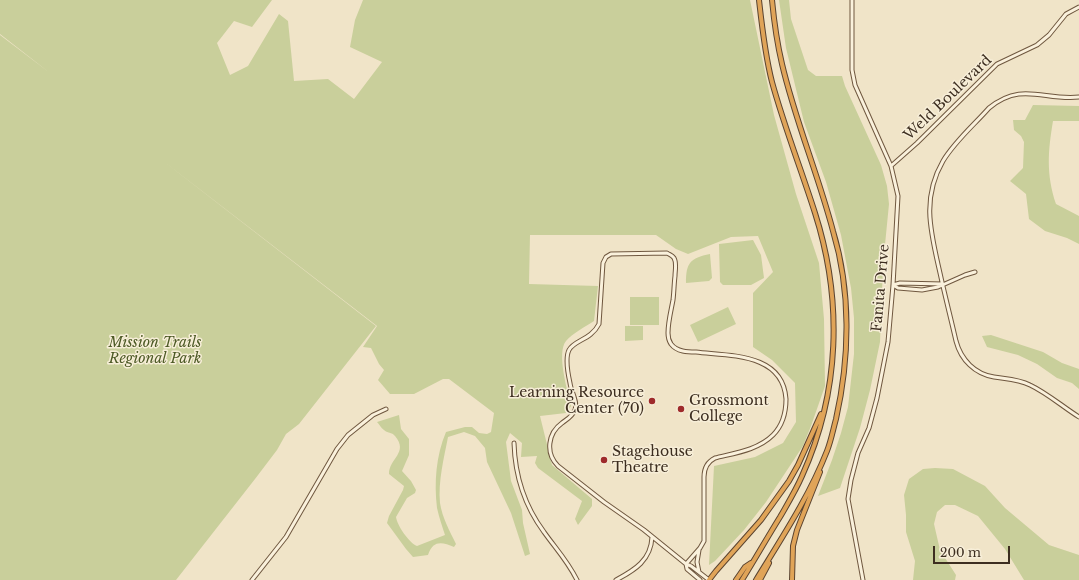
<!DOCTYPE html>
<style>
body{margin:0}
#map{position:relative;width:1079px;height:580px;overflow:hidden;background:#f0e4c8;font-family:"Libre Baskerville",serif}
canvas{display:block}
.scale{position:absolute;left:933px;top:546px;width:77px;height:18px;box-sizing:border-box;border:2px solid #3d2e20;border-top:0;padding-left:5px;font-size:12px;line-height:14px;white-space:nowrap;color:#3d2e20;-webkit-text-stroke:3px #f7eed8;paint-order:stroke}
</style>
<div id="map">
<canvas width="1079" height="580"></canvas>
<div class="scale">200 m</div>
</div>
<script>
const context = document.querySelector('canvas').getContext('2d');
context.lineJoin = 'round';
function fill(path, color) {
  context.fillStyle = color;
  context.fill(path, 'evenodd');
}
function strokePath(path, color, width, dash) {
  context.strokeStyle = color;
  context.lineWidth = width;
  context.lineCap = dash ? 'butt' : 'round';
  context.setLineDash(dash || []);
  context.stroke(path);
}
function write(font, color, halo, rows, align = 'center') {
  context.font = font + ' "Libre Baskerville",serif';
  context.lineWidth = 3;
  context.setLineDash([]);
  context.textBaseline = 'middle';
  context.strokeStyle = halo;
  context.fillStyle = color;
  for (const [text, x, y, turn = 0] of rows) {
    context.save();
    context.translate(x, y);
    context.rotate((+turn || 0) * Math.PI / 180);
    context.textAlign = isNaN(turn) ? turn : align;
    if (halo) context.strokeText(text, 0, 0);
    context.fillText(text, 0, 0);
    context.restore();
  }
}
fill(new Path2D(`
 M0,0h272l-20,27 -18,-6 -17,22 13,32 18,-9 31,-52 9,7 6,60 34,-2 26,20 28,-37 -32,-15 5,-27 8,-20h387l24,115 22,79 23,69 5,56 1,67 -14,40 -8,20 -37,56 -22,28 -29,31 -6,4 5,-99 41,-9 28,-14 13,-21 -1,-39 -23,-23 -19,-13v-54l20,-21 -15,-36 -27,1 -43,17 -12,-5 -20,-14h-126l-1,49 69,2 -4,35c-9,6 -21,12 -28,20 -10,12 2,51 5,65l-5,7 -26,3 12,49 40,34v7l-14,19 -3,-6 7,-18 -44,-33 -3,-5 2,-7 -16,1 1,-14 -12,-10 -4,9 5,39 11,29 1,13 7,31 -5,2 -14,-43 -24,-51 -2,-14 -10,-12 -11,-4 -16,5c-4,21 -10,44 -8,66 2,14 10,29 16,41l-2,3c-12,-5 -21,-7 -26,8l-15,2 -7,-8 -19,-26 2,-7 14,-26 1,-4 -15,-12c0,-16 20,-21 6,-38 -3,-4 -8,-3 -11,-6 -3,-2 -5,-6 -7,-8l22,-7 2,14 8,10v16l-7,16 9,10 5,9 -1,3 -8,5 -11,19c1,8 13,26 21,29l28,-11c-3,-9 -6,-18 -8,-27 -3,-26 -1,-52 9,-76l19,-5h7l7,6 8,1 4,-2 3,-19 -45,-34h-6l-29,15h-24l-12,-14 6,-10 -5,-6 -8,-16 -8,-1 14,-21 -219,-169 218,169 -77,98 -13,10 -9,16 -22,29 -79,101h-176v-545l50,38 -50,-39z
 M779,0h10l2,19 17,51 8,6h26l3,10 36,79 6,21 2,18 -6,61 -3,77 -10,48 -10,38 -20,60 -22,8 14,-36 9,-27 7,-26 6,-53v-36l-3,-30 -10,-53 -15,-53 -22,-60 -18,-74z
 M1033,105l46,1v15h-26c-5,30 -7,53 3,83l23,12v28l-12,-6 -22,-7 -16,-12 -3,-25 -16,-13 13,-13 1,-26 -3,-6 -7,-6 -1,-10h12z
 M753,240l8,15 3,23 -13,7h-28l-3,-3 -1,-38z
 M710,254l2,24 -3,3 -23,2c0,-20 4,-25 24,-29z
 M630,297h29v28h-29z
 M728,307l8,17 -38,18 -8,-17z
 M625,326h18v14l-18,1z
 M991,335l52,17 19,11 17,6v20l-7,-6 -15,-5 -20,-14 -19,-9 -31,-8 -5,-11z
 M935,468l18,1 32,17 20,22 44,37 30,10v25h-55l-19,-31 -27,-33 -23,-11h-10l-8,7 -3,12 6,26 16,25 -1,5h-42l2,-19 -9,-29v-17l-2,-20 5,-16 14,-10z`), '#c9cf9b');
const secondary = new Path2D(`
 M852,0v70l3,15 36,81 7,30 -5,89 -5,57 -11,56 -8,30 -11,25 -7,27 -3,19 15,81
 M1079,97c-35,4 -57,-16 -90,11 -15,17 -34,33 -46,53 -22,38 -12,72 -3,112 5,23 11,46 16,68 5,19 19,33 38,36 12,2 24,2 36,8 17,8 33,22 49,32
 M891,166l26,-23 80,-79 40,-19 12,-10 17,-21 13,-7
 M893,285l5,3 24,2 16,-3 27,-12 10,-3
 M893,285l7,-2 43,1
 M514,443c1,33 10,62 30,89 12,17 23,28 33,48
 M686,564l14,-16 4,-7v-64c0,-9 3,-15 11,-19 20,-5 43,-8 58,-23 10,-10 13,-23 13,-36 -3,-46 -56,-43 -90,-47 -8,0 -19,0 -25,-8 -2,-3 -3,-6 -3,-11 0,-11 3,-22 5,-33 1,-8 1,-16 2,-24 0,-6 2,-13 -1,-18 -2,-3 -4,-3 -7,-5l-56,1 -5,3 -3,6 -4,61c-8,16 -25,16 -30,26 -4,8 -1,24 1,33 1,9 8,18 5,27 -3,7 -8,9 -13,13 -14,10 -17,30 -4,43l46,36 40,28 42,34 5,2 18,14
 M686,564l1,5 13,11
 M699,572l-2,-10 2,-12
 M252,580l34,-43 51,-88 11,-14 25,-20 13,-6
 M616,580c19,-10 35,-20 36,-43`);
const highway = new Path2D(`
 M709,580l7,-9 45,-51 28,-39 9,-16 23,-51
 M736,580l9,-13 6,-4
 M742,580c13,-21 25,-42 38,-63 8,-14 16,-27 22,-41 38,-84 41,-175 13,-263 -14,-44 -31,-87 -43,-131 -7,-27 -10,-55 -13,-82
 M756,580c25,-41 53,-83 71,-129 4,-10 6,-21 9,-32 14,-62 15,-128 -3,-188 -15,-57 -38,-111 -51,-167 -5,-21 -8,-43 -10,-64
 M760,580l9,-17
 M792,580l1,-34 4,-16 23,-58`);
strokePath(secondary, '#6f573f', 5);
strokePath(highway, '#5b4430', 6);
strokePath(secondary, '#faf1dc', 3);
strokePath(highway, '#e0a458', 4);
for (const [x, y, r, color] of [
 [652,401,4,"#9e2a2b"],
 [681,409,4,"#9e2a2b"],
 [604,460,4,"#9e2a2b"]
]) {
  const dot = new Path2D();
  dot.arc(x, y, r, 0, 2 * Math.PI);
  context.fillStyle = color;
  context.fill(dot);
  strokePath(dot, '#f7eed8', 1.5);
}
write('14px', '#3d2e20', '#f7eed8', [
 ["Weld Boulevard",948,98,-44],
 ["Fanita Drive",881,288,-85]
]);
write('italic 14px', '#4d5a26', '#f7eed8', [
 ["Mission Trails",155,343],
 ["Regional Park",155,359]
]);
write('14px', '#3d2e20', '#f7eed8', [
 ["Learning Resource",644,393,"right"],
 ["Center (70)",644,409,"right"],
 ["Grossmont",689,401],
 ["College",689,417],
 ["Stagehouse",612,452],
 ["Theatre",612,468]
], 'left');
</script>
